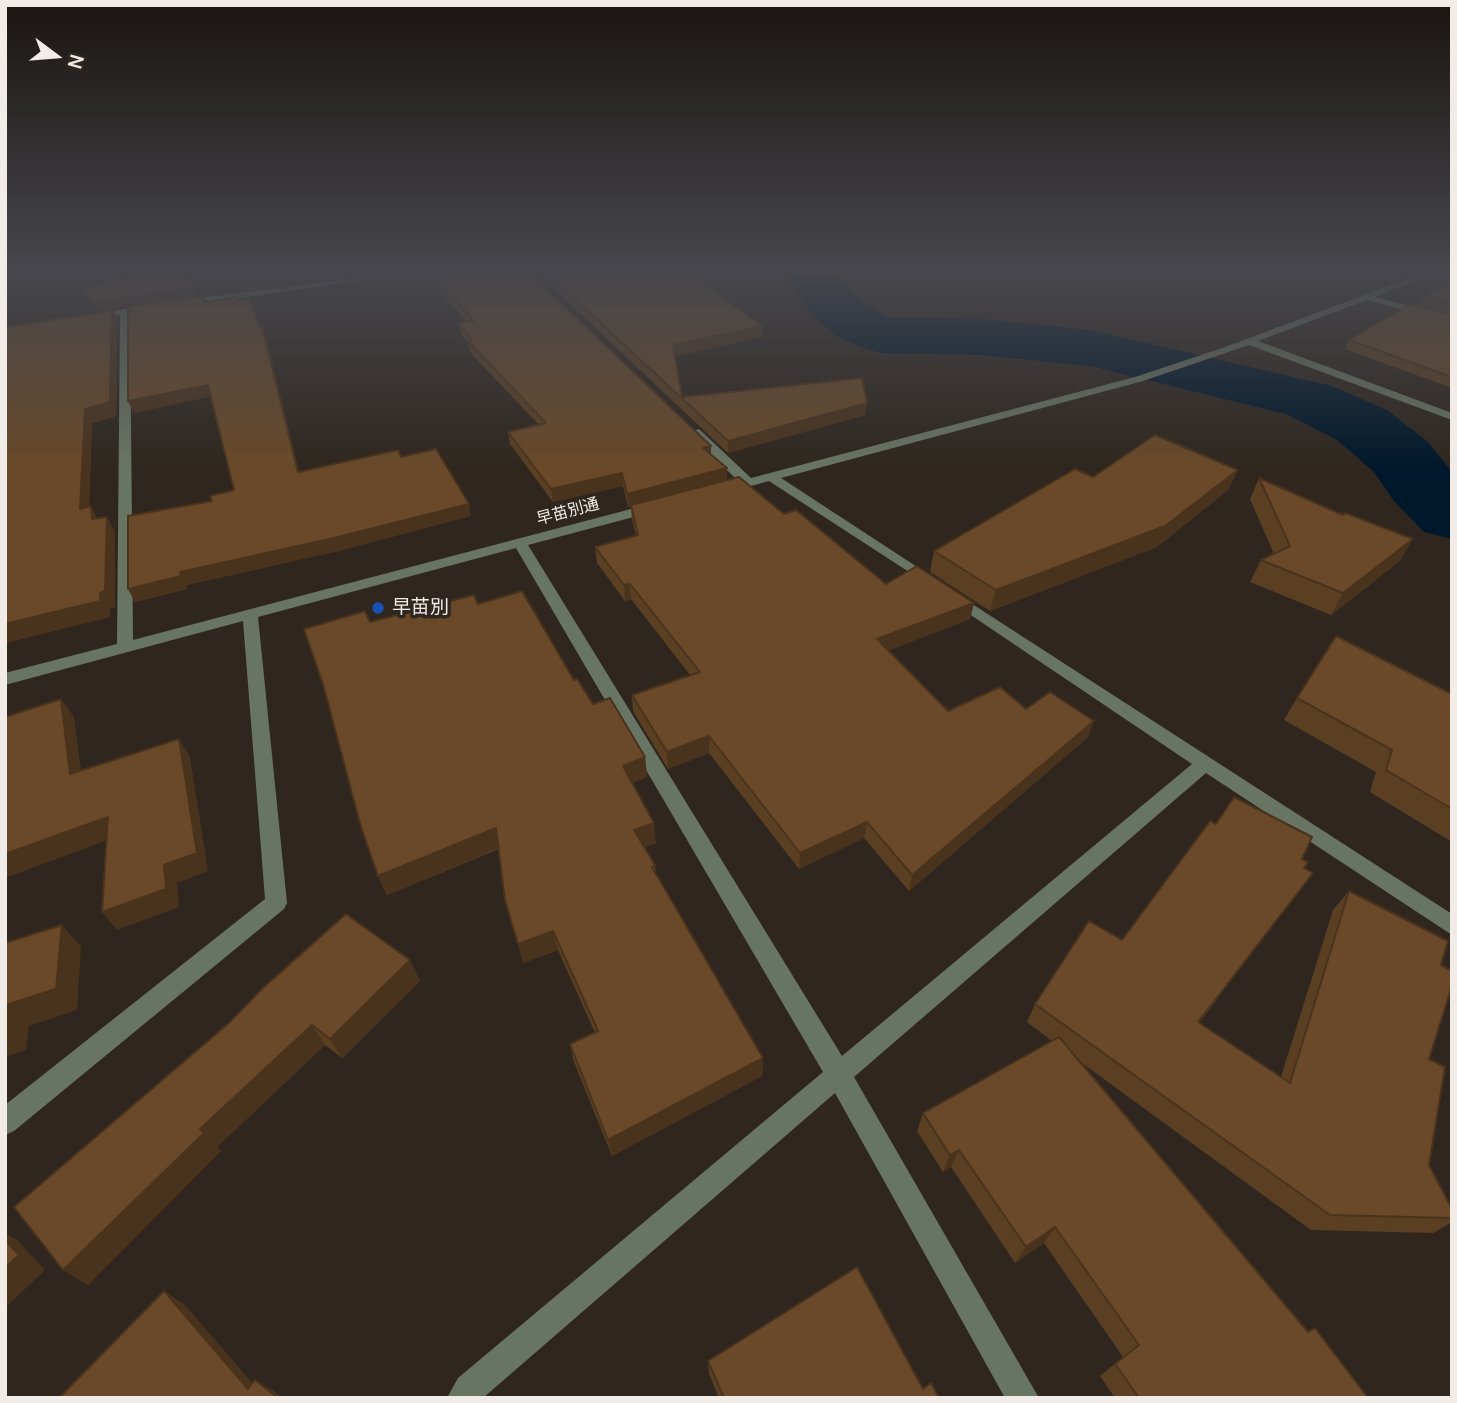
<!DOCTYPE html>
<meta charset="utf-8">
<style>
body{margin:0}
#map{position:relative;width:1457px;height:1403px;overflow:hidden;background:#2f271f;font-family:Manrope,sans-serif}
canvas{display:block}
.frame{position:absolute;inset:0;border:7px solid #f1ece7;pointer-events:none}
.north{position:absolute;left:21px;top:21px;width:70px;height:70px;-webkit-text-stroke:5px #2f271f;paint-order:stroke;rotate:106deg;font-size:19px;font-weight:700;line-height:28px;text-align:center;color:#f1ece7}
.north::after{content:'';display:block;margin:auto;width:24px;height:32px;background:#f1ece7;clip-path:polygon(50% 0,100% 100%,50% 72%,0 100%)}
</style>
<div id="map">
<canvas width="1457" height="1403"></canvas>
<div class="frame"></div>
<div class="north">N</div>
</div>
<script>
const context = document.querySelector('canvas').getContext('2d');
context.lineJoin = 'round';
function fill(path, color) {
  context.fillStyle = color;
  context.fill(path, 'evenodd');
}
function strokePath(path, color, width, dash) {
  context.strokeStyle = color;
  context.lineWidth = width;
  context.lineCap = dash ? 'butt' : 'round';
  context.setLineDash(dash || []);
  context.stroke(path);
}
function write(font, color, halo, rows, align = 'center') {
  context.font = font + ' Manrope,"Noto Sans JP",sans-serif';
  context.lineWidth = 7;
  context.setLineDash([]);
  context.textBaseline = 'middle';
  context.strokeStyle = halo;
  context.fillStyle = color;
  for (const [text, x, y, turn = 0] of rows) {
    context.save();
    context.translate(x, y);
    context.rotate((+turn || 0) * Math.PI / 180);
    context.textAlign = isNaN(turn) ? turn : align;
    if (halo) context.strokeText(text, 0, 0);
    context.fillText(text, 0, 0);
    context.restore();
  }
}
fill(new Path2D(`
 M785,274h51c15,18 32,35 54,44l90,1 110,11 242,56 55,24 41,32 24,30v67l-28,-7 -30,-31 -20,-29 -37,-32 -51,-26 -196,-48 -110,-11 -98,-2 -21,-6 -23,-10 -27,-23z`), '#00182b');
fill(new Path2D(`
 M387,274h21l-226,32 -5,-3 5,-3z
 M1421,274h11l-57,23 77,20v6l-85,-23 -109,41 194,72v7l-203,-75 -106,36 -362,97 153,100 2,3 -2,3 -5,1 -160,-104 -43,12 -5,-1v-6l18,-4 -50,-50 10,-3 52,49 384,-101 90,-30z
 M151,304l3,1v4l-24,4 3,327 517,-136h10v6l-132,35 314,511 350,-292 -245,-165 -3,-3 8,-5 500,323v21l-246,-162 -352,304 185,321h-34l-170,-305 -352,305h-36l11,-20 365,-306 -307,-524 -258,69 29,286 -3,6 -270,222 -9,4v-30l260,-206 -22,-278 -238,64v-12l112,-29 3,-329 -28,4 -5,-3z`), '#697564');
fill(new Path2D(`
 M427,274h104l180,181 16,13v12l57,34 102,70 88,19 -4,16 -82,31 60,61 78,-2 62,28 -179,154 -45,-53 -65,31 -90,-116 -41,16 -35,-58 -1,-16 58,-20 -59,-76 -6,2 -28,-38 -2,-16 41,-12 -4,-15 -1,-13h-3l-5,-21 -70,16 -43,-58 -2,-12 30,-8 -68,-72 -2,-9 -7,-9 -2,-11 8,-1 -39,-44z
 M538,274h152l73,52v11l-88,19 7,41 185,6 -2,12 -137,38z
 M1452,280v34l-34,-9 5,-8z
 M80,287l115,1 3,8 8,6 53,25h3l4,10 33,135 102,-15 70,59 -133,35 -151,34v4l-52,13 -7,-13 84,-88 22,-11 -23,-94 -77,17 -6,-12 19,-98 -34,5 4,10 -1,98 -24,7 -3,84 8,12 10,-2 8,15v75l-6,2 1,8 -105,26 103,-332 -1,-2 -6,1 -17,-14z
 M1452,314v74l-107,-39 4,-9z
 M1093,477l136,12 -72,58 -167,64 -60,-39 4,-21z
 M1259,478l141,83 -69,54 -81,-33 11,-22 13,-6 -24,-55z
 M478,604l96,76 19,24 52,53 2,20 -15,6 24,60 -12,4 11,18 1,9 107,184 -1,18 -150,80 -38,-94 -4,-18 25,-11 -37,-83 -35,13 -24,-114 -112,46 -9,-19 -8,-254z
 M1452,694v148l-82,-50 6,-20 -92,-52 13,-22z
 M1302,859l2,9 9,5 -114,150 82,54 52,-167 16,-19 92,74 -12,94v106l23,44v13l-19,11 -122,-3 -232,-169 229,271 60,66h-253l-15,-22 23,-19 -79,-114 -29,20 -64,-96 -8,5 -26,-41 6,-18 129,-72 -25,-19 8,-18 87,-64z
 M410,960l10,21 -78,77 -17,-13 -108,102 4,4 -133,134 -25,-15 166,-247z
 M708,1361l215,28 16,9h-220l-10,-24z`), '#5a3f23');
fill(new Path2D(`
 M195,288l3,9 -85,11 4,10 -1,98 -24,7 -4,101 -8,-15 5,-100 27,-101 -6,-2 1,3 -6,1 -4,-9z
 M763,326v11l-89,20 -1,-12z
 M262,327l4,10 36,148 -4,-13z
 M208,385l5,11 -79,17 -6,-12z
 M867,403l-2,12 -137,38v-12z
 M711,446v12l-8,-10z
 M727,468v13l-99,26 -1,-13z
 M1238,470l-9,19 -72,58 -167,64 6,-21z
 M622,473l1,13 -70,16 -2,-13z
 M469,504l2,12 -133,35 -151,34v4l-52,13 -7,-13 52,-17z
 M91,506l8,15 -7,-2z
 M107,517l8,15v75l-6,2 1,8 -105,26v-19l95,-31z
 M1413,539l-13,22 -69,54 12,-22z
 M630,584l1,15 -6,2 -1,-16z
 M974,603l-4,16 -95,37 2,-17z
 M61,699l13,18 10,75 -14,-18z
 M1094,721l-6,16 -179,154 3,-16z
 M709,736v17l-41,16 -1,-17z
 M179,739l11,18 18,114 -31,12 2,24 -62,23 -15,-18 62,-47z
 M645,757l2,20 -22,9 -2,-20z
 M108,817l13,18 -116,43v-24z
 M867,822l-3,16 -65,31 1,-16z
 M654,823l2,20 -20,6 -2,-19z
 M496,828l5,19 -114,48 -9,-19z
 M62,925l19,22 -4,63 -48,16 -3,24 -21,7 1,-52z
 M553,931l5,19 -35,13 -5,-19z
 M410,960l10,21 -78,77 -12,-19z
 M312,1025l13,20 -108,102 4,4 -133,134 -25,-15 137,-141z
 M763,1058l-1,18 -150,80 -4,-16z
 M959,1150l-8,17 -8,5 7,-17z
 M1055,1227l-11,16 -29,20 11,-16z
 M5,1233l12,7 28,30 -40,38z
 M164,1291l21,14 80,93 -17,-9z
 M255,1380l19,11 8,7h-4z`), '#4a331d');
const building = new Path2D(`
 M131,274h53l11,14 -98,13 -17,-14 47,-9z
 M431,274h100l180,172 -8,2 24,20 -100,26 -5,-21 -71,16 -43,-57 38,-9 -78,-82 4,-1 -13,-17 15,-2z
 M548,274h142l73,52 -90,19 9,52 180,-19 5,25 -139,38z
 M1452,280v24l-29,-7z
 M201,296l5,6 31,-5 1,3 11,-2 10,29h3l36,145 100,-22 3,7 35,-8 33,55 -135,34 -154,34 1,4 -53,13v-73l84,-15 -2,-5 24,-6 -26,-105 -80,16v-95z
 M1410,304l42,10v63l-103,-37z
 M106,306h6l-2,96 -25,7 -5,100 11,-3 1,13 15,-2 -2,74 -5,2v8l-95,23v-297l106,-16z
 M1155,435l83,35 -73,56 -169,64 -62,-39 141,-82 18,8z
 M739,477l45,37 12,-4 90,74 31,-18 57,37 -97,36 71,72 52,-24 26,22 24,-17 44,29 -182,154 -45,-53 -67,31 -91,-117 -42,16 -35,-57 68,-23 -70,-88 -6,1 -29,-38 43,-12 -7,-30z
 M1259,478l84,37 2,-2 68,26 -70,54 -82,-33 29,-14z
 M522,591l52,89 3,-1 16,25 17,-6 35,59 -22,9 31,57 -20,7 21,35 -3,2 111,191 -155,82 -38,-96 28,-13 -45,-100 -35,13 -13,-44 -9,-72 -118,48 -17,-49 -38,-143 -19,-55 61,-18 5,11 104,-27 4,9z
 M1336,636l116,58v115l-66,-39 6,-20 -95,-52z
 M61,699l9,75 109,-35 18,114 -33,12 2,24 -64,23 6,-95 -103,37v-137z
 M1234,797l78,40 -10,22 6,3 -4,6 9,5 -115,149 92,61 59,-192 99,50 -7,24 11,6v15l-23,73 16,8 -16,98 23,44v9l-122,-3 -295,-211 54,-83 33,19 88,-119 6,3z
 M346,914l64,46 -80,79 -18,-14 -112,104 4,4 -141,137 -49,-63 215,-184 35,-36z
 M62,925l-6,64 -50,16 -1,7v-69z
 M1059,1037l249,295 7,-4 53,70h-229l-24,-34 24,-19 -84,-118 -29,20 -67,-97 -9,5 -27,-42z
 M5,1240l14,15 -14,13z
 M857,1267l66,122 8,-6 8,15h-215l-16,-37z
 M164,1291l84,98 7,-9 23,18h-219z`);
fill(building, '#694929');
strokePath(building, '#4a331d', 2);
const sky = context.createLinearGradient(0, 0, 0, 470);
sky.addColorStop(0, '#1a1511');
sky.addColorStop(0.58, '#47474d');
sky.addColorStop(1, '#47474d00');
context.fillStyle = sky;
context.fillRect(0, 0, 1457, 470);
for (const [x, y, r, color] of [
 [378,608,7,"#1a4fb4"]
]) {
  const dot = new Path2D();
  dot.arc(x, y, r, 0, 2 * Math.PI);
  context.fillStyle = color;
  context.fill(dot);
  strokePath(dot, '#2f271f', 2.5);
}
write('16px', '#f1ece7', '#2f271f', [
 ["早苗別通",568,512,-15]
]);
write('19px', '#f1ece7', '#2f271f', [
 ["早苗別",392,608]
], 'left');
</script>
